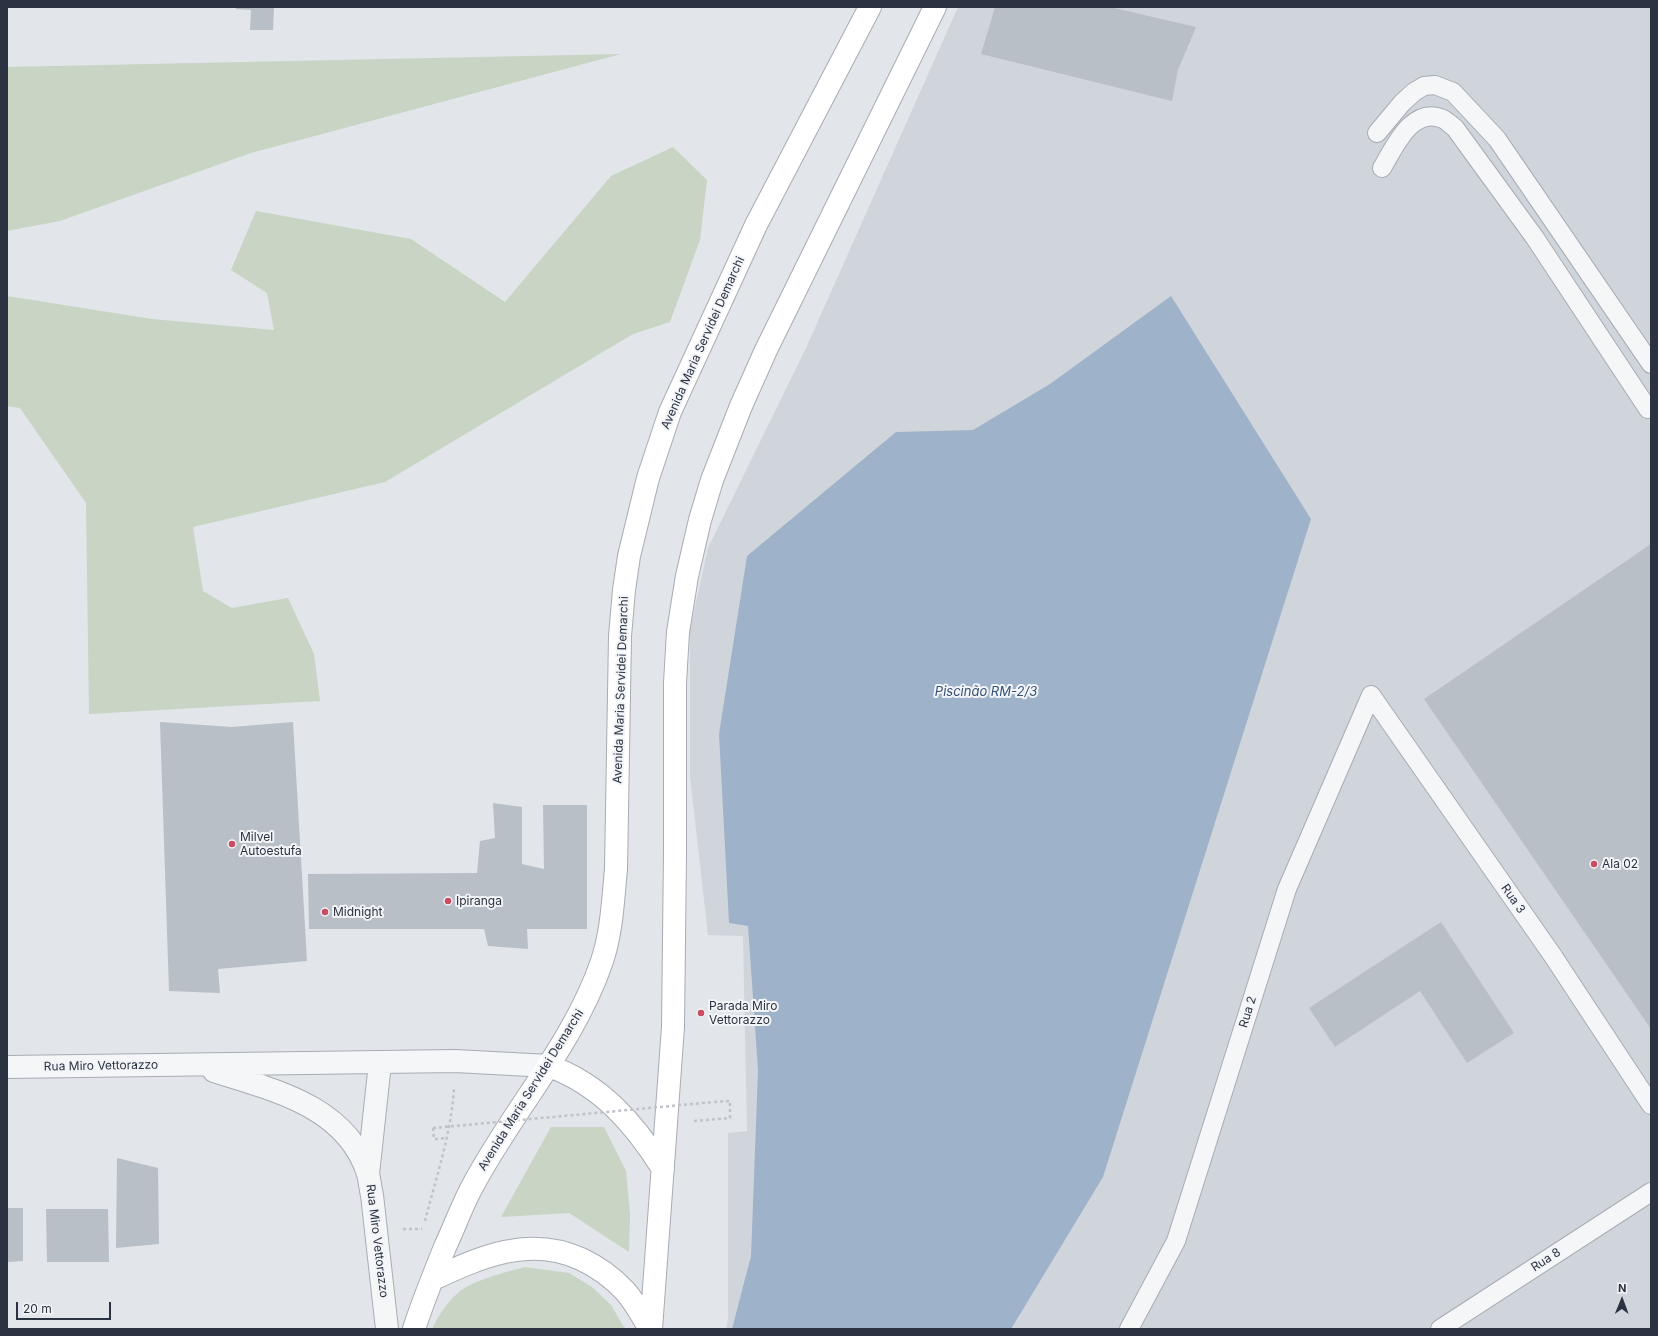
<!DOCTYPE html>
<meta charset="utf-8">
<style>
body{margin:0}
#map{position:relative;width:1658px;height:1336px;overflow:hidden;background:#e2e5ea;font-family:Inter,sans-serif}
canvas{display:block}
.frame{position:absolute;inset:0;border:8px solid #2b3342;pointer-events:none}
.north{position:absolute;left:1602px;top:1280px;width:40px;height:40px;-webkit-text-stroke:3px #f2f4f7;paint-order:stroke;rotate:1deg;font-size:11px;font-weight:700;line-height:16px;text-align:center;color:#2b3342}
.north::after{content:'';display:block;margin:auto;width:14px;height:18px;background:#2b3342;clip-path:polygon(50% 0,100% 100%,50% 72%,0 100%)}
.scale{position:absolute;left:16px;top:1302px;width:95px;height:18px;box-sizing:border-box;border:2px solid #2b3342;border-top:0;padding-left:5px;font-size:12px;line-height:14px;white-space:nowrap;color:#2b3342;-webkit-text-stroke:3px #f2f4f7;paint-order:stroke}
</style>
<div id="map">
<canvas width="1658" height="1336"></canvas>
<div class="frame"></div>
<div class="north">N</div>
<div class="scale">20 m</div>
</div>
<script>
const context = document.querySelector('canvas').getContext('2d');
context.lineJoin = 'round';
function fill(path, color) {
  context.fillStyle = color;
  context.fill(path, 'evenodd');
}
function strokePath(path, color, width, dash) {
  context.strokeStyle = color;
  context.lineWidth = width;
  context.lineCap = dash ? 'butt' : 'round';
  context.setLineDash(dash || []);
  context.stroke(path);
}
function write(font, color, halo, rows, align = 'center') {
  context.font = font + ' Inter,sans-serif';
  context.lineWidth = 4;
  context.setLineDash([]);
  context.textBaseline = 'middle';
  context.strokeStyle = halo;
  context.fillStyle = color;
  for (const [text, x, y, turn = 0] of rows) {
    context.save();
    context.translate(x, y);
    context.rotate((+turn || 0) * Math.PI / 180);
    context.textAlign = isNaN(turn) ? turn : align;
    if (halo) context.strokeText(text, 0, 0);
    context.fillText(text, 0, 0);
    context.restore();
  }
}
fill(new Path2D(`
 M958,7h693v1322h-925l2,-9v-187l19,-2 -4,-195 -35,-1 -18,-158v-148l18,-81 98,-200z`), '#d0d5dc');
fill(new Path2D(`
 M621,54l-370,99 -191,68 -53,10v-164z
 M673,147l34,33 -7,60 -30,82 -37,12 -248,148 -192,45 10,64 29,17 56,-10 26,56 6,47 -231,13 -3,-211 -66,-95 -13,-2v-110l145,23 122,11 -7,-37 -36,-23 25,-59 155,28 94,63 106,-126z
 M551,1127h53l22,44 4,43 -1,38 -60,-39 -68,4z
 M525,1267l44,6 23,14 19,18 14,24h-193c7,-14 15,-27 27,-37 14,-12 48,-20 66,-25z`), '#c8d4c4');
fill(new Path2D(`
 M1171,296l140,223 -208,658 -92,152h-279l19,-73 7,-186 -10,-144 -19,-3 -10,-189 28,-178 149,-124 77,-2 77,-46z`), '#9eb3c9');
fill(new Path2D(`
 M236,7h38l-1,23h-23l1,-20 -15,-1z
 M995,7h115l86,20 -18,43 -6,31 -191,-47z
 M1651,544v485l-227,-330z
 M160,722l72,5 61,-5 14,239 -89,8 2,24 -51,-2z
 M493,803l29,4v57l22,5 -1,-64h44v124h-60l1,20 -40,-3 -4,-17h-175l-1,-55 169,-1 3,-32 15,-3z
 M1441,922l73,111 -47,30 -47,-72 -85,56 -26,-39z
 M117,1158l41,10 1,76 -43,4z
 M7,1208h16v53l-16,1z
 M46,1209h62l1,53h-62z`), '#b9bfc7');
const service = new Path2D(`
 M1377,133l25,-30 12,-11 10,-6 11,-1 18,7 44,47 154,225
 M1382,168c12,-20 30,-63 61,-49 4,2 8,6 12,9l80,110 113,171
 M1371,695l182,261 98,149
 M1129,1329l47,-88 111,-352 84,-194
 M1440,1329l211,-137`);
const tertiary = new Path2D(`
 M7,1067l448,-6 94,5
 M214,1071c59,19 133,35 154,103 2,7 2,14 4,21l15,134
 M368,1174l12,-111`);
const secondary = new Path2D(`
 M549,1066c52,19 85,57 114,103
 M433,1279c48,-22 96,-44 148,-20 17,8 31,18 44,32 10,11 17,25 25,38
 M414,1329c9,-28 20,-55 31,-82 9,-19 16,-39 26,-58 40,-77 103,-145 131,-228 10,-30 11,-61 14,-92l4,-233 4,-46 5,-34 19,-78 22,-66 86,-187 114,-218
 M651,1329l22,-302 2,-175v-169l3,-51 9,-56 13,-56 12,-40 29,-74 25,-56 169,-343`);
strokePath(service, '#a7acb4', 20);
strokePath(tertiary, '#a7acb4', 24);
strokePath(secondary, '#a7acb4', 24);
strokePath(new Path2D(`
 M694,1121l36,-3v-17l-16,1
 M433,1128l1,11 12,-1
 M425,1221c11,-43 26,-87 29,-132
 M403,1229h19`), '#c0c3c9', 2.5, [3, 3]);
strokePath(service, '#f5f6f8', 18);
strokePath(tertiary, '#f5f6f8', 22);
strokePath(secondary, '#fff', 22);
strokePath(new Path2D(`
 M433,1128l281,-26`), '#c0c3c9', 2.5, [3, 3]);
for (const [x, y, r, color] of [
 [232,844,4,"#cb4b60"],
 [1594,864,4,"#cb4b60"],
 [448,901,4,"#cb4b60"],
 [325,912,4,"#cb4b60"],
 [701,1013,4,"#cb4b60"]
]) {
  const dot = new Path2D();
  dot.arc(x, y, r, 0, 2 * Math.PI);
  context.fillStyle = color;
  context.fill(dot);
  strokePath(dot, '#f2f4f7', 1.5);
}
write('12px', '#2b3342', '#f2f4f7', [
 ["Avenida Maria Servidei Demarchi",703,343,-66],
 ["Avenida Maria Servidei Demarchi",621,690,-88],
 ["Rua 3",1513,899,55],
 ["Rua 2",1248,1012,-73],
 ["Rua Miro Vettorazzo",101,1066,-1],
 ["Avenida Maria Servidei Demarchi",531,1090,-58],
 ["Rua Miro Vettorazzo",377,1241,83],
 ["Rua 8",1546,1260,-33]
]);
write('12px', '#2b3342', '#f2f4f7', [
 ["Milvel",240,837],
 ["Autoestufa",240,851],
 ["Ala 02",1602,864],
 ["Ipiranga",456,901],
 ["Midnight",333,912],
 ["Parada Miro",709,1006],
 ["Vettorazzo",709,1020]
], 'left');
write('italic 13px', '#355275', '#f2f4f7', [
 ["Piscinão RM-2/3",986,692]
]);
</script>
